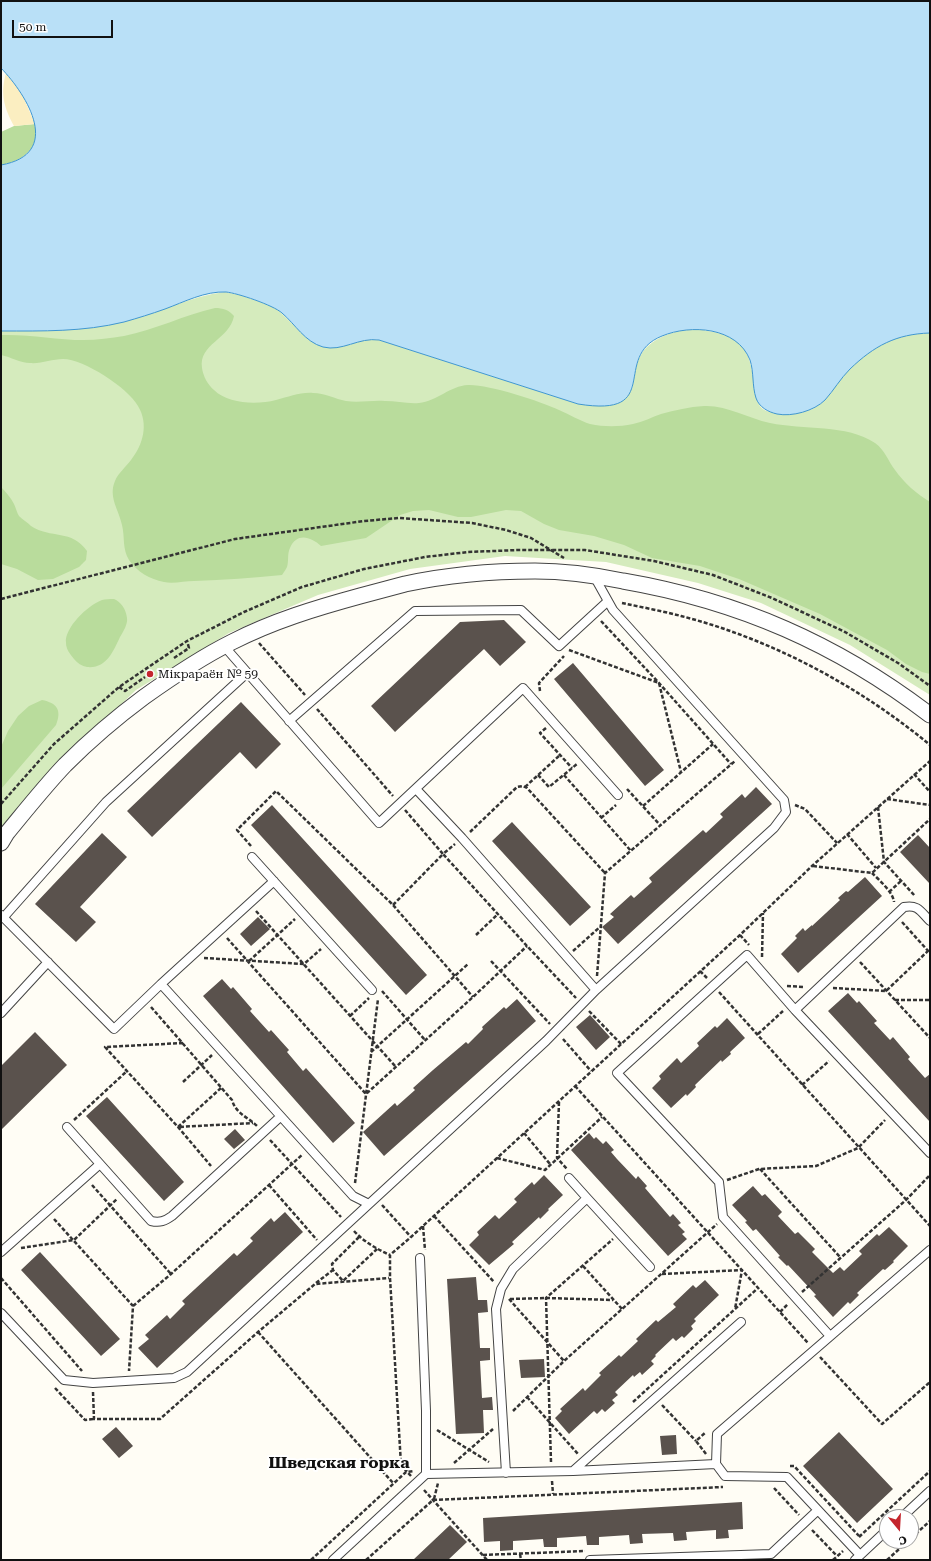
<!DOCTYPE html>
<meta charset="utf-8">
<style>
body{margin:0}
#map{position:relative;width:931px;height:1561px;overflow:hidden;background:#fffdf5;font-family:"Roboto Serif",serif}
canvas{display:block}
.frame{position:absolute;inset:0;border:2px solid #111;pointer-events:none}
.north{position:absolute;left:879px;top:1509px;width:40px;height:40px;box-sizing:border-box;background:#fff;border:1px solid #a0a0a0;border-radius:50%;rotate:162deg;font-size:11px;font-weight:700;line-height:16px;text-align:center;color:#111}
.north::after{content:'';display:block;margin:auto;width:14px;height:18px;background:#c4262e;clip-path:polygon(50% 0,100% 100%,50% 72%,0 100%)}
.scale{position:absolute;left:12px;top:20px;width:101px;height:18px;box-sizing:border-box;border:2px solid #111;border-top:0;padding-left:5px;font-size:12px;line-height:14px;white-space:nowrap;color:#111;-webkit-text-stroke:3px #fff;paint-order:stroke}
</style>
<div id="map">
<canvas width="931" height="1561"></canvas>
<div class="frame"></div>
<div class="north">С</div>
<div class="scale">50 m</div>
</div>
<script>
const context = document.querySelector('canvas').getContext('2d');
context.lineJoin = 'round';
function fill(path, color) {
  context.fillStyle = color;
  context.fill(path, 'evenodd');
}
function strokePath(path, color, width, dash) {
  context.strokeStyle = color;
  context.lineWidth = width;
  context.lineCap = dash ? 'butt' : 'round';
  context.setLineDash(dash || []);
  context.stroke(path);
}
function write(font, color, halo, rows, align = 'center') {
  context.font = font + ' "Roboto Serif",serif';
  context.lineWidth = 4;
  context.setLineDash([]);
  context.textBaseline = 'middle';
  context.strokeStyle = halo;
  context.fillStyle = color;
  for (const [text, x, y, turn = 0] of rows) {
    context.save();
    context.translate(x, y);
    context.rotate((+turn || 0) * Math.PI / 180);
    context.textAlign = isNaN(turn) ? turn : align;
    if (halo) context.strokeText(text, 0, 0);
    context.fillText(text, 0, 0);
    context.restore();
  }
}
fill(new Path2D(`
 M225,292l15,3 35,12 34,33 40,5 15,-6 15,1 199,64 54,-15c5,-22 3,-36 24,-49 13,-8 32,-12 47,-10 10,2 20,3 29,8 31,17 14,66 35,73 3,1 38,0 42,-1 5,-1 10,-5 13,-8 8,-6 13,-16 19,-24 14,-17 36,-33 56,-40 11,-4 22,-4 33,-5v362l-80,-50 -89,-42 -63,-20 -92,-21 -101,-6 -95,13 -92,26 -89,38 -93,57 -74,71 -61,70v-500c43,0 83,1 125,-10 33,-8 65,-25 99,-29z`), '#d5ebbd');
fill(new Path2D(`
 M35,124c7,23 -13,38 -34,41v-33l13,-6z
 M215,308c8,0 14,2 19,8 -4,23 -36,28 -32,52 1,8 6,17 12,22 14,14 43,15 62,10 13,-3 24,-8 37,-7 12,0 22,6 33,8 13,2 26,-1 39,0 11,0 23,3 34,2 18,-2 31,-17 49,-18 19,-1 72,16 91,25 10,4 21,11 31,14 14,3 29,3 43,0 10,-2 19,-7 28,-10 14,-4 28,-7 43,-8 23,-1 43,12 66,17 33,7 77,1 105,20 10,7 13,18 20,27 9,13 22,24 35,32v172l-8,-2 -16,-8 -19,-14 -67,-36 -81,-35 -39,-13 -48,-8 -28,-13 -30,-9 -35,-6 -15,-6 -23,-13 -15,-1 -35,7h-13l-29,-7 -16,1 -13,4 -34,23 -45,8c-10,-9 -24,-14 -31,2 -3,6 -1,13 -3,19 -1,2 -3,5 -5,8 -29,3 -58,5 -88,6 -9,0 -21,3 -30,1 -14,-3 -27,-10 -35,-22 -7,-11 -4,-23 -7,-35 -3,-15 -14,-28 -7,-44 3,-8 11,-14 16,-21 12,-15 18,-36 7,-54 -10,-18 -54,-47 -75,-47 -11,0 -22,5 -33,4 -10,0 -19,-6 -29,-8v-20c28,-1 55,5 83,5 13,0 27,-2 40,-4 31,-6 60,-21 91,-28z
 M1,487c5,5 10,11 13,17 2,4 3,9 5,12 3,3 9,7 12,10 20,13 41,3 56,25l-1,9 -7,7 -26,12 -15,1 -21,-11 -16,-5z
 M114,599c7,3 12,10 13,19 1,6 -4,14 -7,19 -7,15 -14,32 -33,30 -5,-1 -10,-4 -13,-8 -4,-5 -8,-10 -8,-16 -2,-15 22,-38 36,-43 3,-1 8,-1 12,-1z
 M42,700c15,3 20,10 14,25l-55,64v-42l7,-16 10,-15 11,-10z`), '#b9dc9c');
fill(new Path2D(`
 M6,73l16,21 13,30 -21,2c-10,-18 -14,-32 -8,-53z`), '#fbeec1');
const water = new Path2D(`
 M1,1h929v332c-34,1 -56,13 -80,36 -10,10 -16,21 -25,31 -11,11 -33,17 -48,14 -9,-2 -18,-7 -21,-16 -4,-12 -2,-26 -6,-38 -13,-33 -59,-36 -88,-24 -52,21 3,82 -84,68l-199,-64c-20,-3 -37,12 -56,7 -18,-5 -28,-23 -41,-34 -9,-8 -45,-20 -56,-21 -21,-1 -42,10 -61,17 -14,5 -27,9 -41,13 -41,10 -81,9 -123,9v-166c62,-11 27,-69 0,-97z`);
fill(water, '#b9e0f7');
strokePath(water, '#3f96cf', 1);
fill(new Path2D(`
 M504,620l22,22 -26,24 -16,-17 -89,83 -24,-26 89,-84z
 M573,663l91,107 -19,16 -91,-107z
 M241,702l40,42 -25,25 -16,-17 -88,85 -25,-26z
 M756,787l16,17 -154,140 -16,-17 12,-10 -4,-3 21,-19 3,3 18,-16 -3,-4 54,-48 3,3 17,-16 -3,-3 22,-20 3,4z
 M272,805l155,170 -21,20 -155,-170z
 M512,822l79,85 -21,19 -78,-85z
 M102,833l25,24 -47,50 16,15 -20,20 -41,-38z
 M918,835l12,13v36l-30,-32z
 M865,877l17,19 -84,77 -17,-19 16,-16 -2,-2 8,-8 2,3 7,-6v1l28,-26 -2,-2 8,-7 2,1z
 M258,917l12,12 -19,17 -11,-12z
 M222,979l9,10 2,-2 19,22 -2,2 19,21 2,-2 18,20 -2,2 16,19 3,-3 49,55 -22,20 -130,-147z
 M848,993l9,10 2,-2 18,20 -3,2 16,17 3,-3 17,20 -2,2 17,19 5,-4v48l-102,-111z
 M517,999l19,22 -152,135 -21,-24 32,-29 2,3 18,-16 -2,-2 20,-18 33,-28 2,2 15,-15 -1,-2 22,-20 2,2z
 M590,1015l20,22 -14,13 -20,-23z
 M727,1018l18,20 -15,14 1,2 -9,8 -1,-2 -26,25 1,2 -9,9 -1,-2 -15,14 -19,-20 9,-9 -2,-3 18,-18 4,5 18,-17 -2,-3 18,-17 2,2z
 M35,1032l32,33 -66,65v-64z
 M107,1097l77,85 -20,19 -78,-85z
 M235,1129l10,11 -11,9 -10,-10z
 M589,1133l5,6 2,-2 7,7 3,-3 8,9 -3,2 6,7 19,20 2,-3 9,10 -2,2 25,29 3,-3 8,9 -3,2 7,7 -3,2 5,5 -19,17 -97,-106z
 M544,1175l19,20 -15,14 1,1 -9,9 -1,-2 -27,25 2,2 -25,21 -20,-20 10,-10 -2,-3 18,-17 4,4 18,-17 -3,-3 18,-17 2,3z
 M753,1186l9,10 3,-2 17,18 -4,4 17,18 3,-2 17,17 -3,3 21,21 7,-6 4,4 18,-17 -3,-3 18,-17 2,2 10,-9 19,19 -15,15 1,1 -9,8 -2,-1 -26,24 2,2 -9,9 -2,-2 -15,15 -19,-21 2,-1 -28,-30 -1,1 -9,-9 2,-1 -24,-27 -3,2 -8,-9 2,-1 -15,-16z
 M285,1212l18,20 -146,136 -19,-20 11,-9 -4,-4 22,-20 3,4 15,-15 -3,-3 52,-48 3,3 16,-15 -3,-3 21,-20 3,4z
 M40,1252l80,87 -19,17 -80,-86z
 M476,1277l2,23h9l1,12 -10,1 2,35h10v12l-10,1 2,37 10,-1 1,13h-10l1,23 -28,1 -9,-155z
 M705,1280l14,15 -25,24 2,2 -5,5 2,3 -9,9 -2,-2 -6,5 -3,-3 -18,17 1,1 -5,5 3,3 -12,11 -2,-3 -6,5 -1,-2 -18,17 3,3 -6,5 3,3 -10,9 -3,-3 -5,5 -3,-3 -25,23 -14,-16 7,-7 -2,-2 23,-21 2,3 16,-16 -2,-2 20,-18 2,2 17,-16 -2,-2 20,-19 2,2 18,-15 -3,-3 20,-19 3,3z
 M544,1359l1,18 -24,1 -2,-18z
 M116,1427l17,19 -14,12 -17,-19z
 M839,1432l54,57 -36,34 -54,-57z
 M676,1435l1,19 -15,1 -2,-19z
 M742,1502l1,27 -15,1 1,8 -13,1v-9l-30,2 1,8 -13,1 -1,-8 -31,1 1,9 -13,1 -1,-9 -30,2v8h-12l-1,-9 -29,2v9h-13l-1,-8 -30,2v9l-13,1v-10l-16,1 -1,-24z
 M450,1525l17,17 -19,18h-35z`), '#5a524d');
const lane = new Path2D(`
 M224,646l155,177 144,-135 95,107
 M289,721l126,-110 106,-1 38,36 49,-45
 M416,789l46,49 134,152
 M252,857l120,133
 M1,915l113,114 47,-45 113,-103
 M3,918l103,-116 141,-129
 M930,921c-9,-9 -12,-17 -26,-14l-109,103 135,143
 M161,984l192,212 16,8 177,-163 50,-51 178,-162 12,-16 -2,-12 -171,-190 -19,-34
 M795,1010l-48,-55 -130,118 102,109 4,35 107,119
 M1,1013l47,-51
 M67,1127l84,94c9,2 14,0 21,-5l108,-99
 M569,1178l18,20
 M1,1252l99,-88
 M420,1258l6,153v63
 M1,1313l63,67 29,3 81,-5 13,-6 182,-168
 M716,1464l1,-30 213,-184
 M573,1471l143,-7 9,12 62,1 73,78
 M506,1473l-10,-164 5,-20 12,-20 74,-71 63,69
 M902,1517l28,-26
 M333,1560l93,-86 147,-3 168,-149
 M590,1560l181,-6 47,-44
 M855,1560l32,-30`);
const street = new Path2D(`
 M1,843l6,-10c19,-23 38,-47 58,-68 24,-24 52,-48 79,-68 28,-20 58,-40 88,-55 41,-21 84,-34 128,-46 15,-4 30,-8 45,-12 42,-9 87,-13 130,-13 29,0 59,4 88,10 116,20 214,63 307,134`);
strokePath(lane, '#444', 10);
strokePath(street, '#444', 17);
strokePath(new Path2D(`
 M1,599l234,-60 129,-18 35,-3 73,5 34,7 25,8 33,20
 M622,603c19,4 40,8 59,13 90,23 178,70 249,129
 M601,621l58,62 72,81
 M259,643l46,52
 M569,650l90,33 22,89
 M174,658l15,-10 -2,-7
 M119,687l6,4 20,-14
 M540,691l-1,-8 25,-27
 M317,709l76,87
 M546,728l-6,5 32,35
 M914,774l16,18
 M538,775l11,12 28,-23
 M564,775l67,76
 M525,787l35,-32
 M627,789l33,36
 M887,799l43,6
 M1,804l53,-60 65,-57 68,-46 57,-29 58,-25 62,-18 61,-12 43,-5 51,-2h66l69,11 59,14 59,23 73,34 53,31 32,23
 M795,805l10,4 32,34
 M643,806l70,-62
 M878,807l6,55 31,34
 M405,810l38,44 12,-10
 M601,818l15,-13
 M470,832l47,-45 6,-1 4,2 78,85
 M847,834l29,34
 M251,846l-14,-16 39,-39 117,114 80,92
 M813,866l59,7 58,-54
 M872,873c7,7 21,19 22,29
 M889,892l12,-11
 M393,905l50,-51 84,92 49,52
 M256,911l140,156
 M902,922l28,31
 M476,935l22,-21
 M740,935l9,10
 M227,938l139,156 107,-97 54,-51
 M573,951l28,-25
 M762,957l1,-44
 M204,958l100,6 17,-15
 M249,961l46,-42
 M491,961l59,63
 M860,962l70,76
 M700,971l7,7
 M597,976l8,-103 130,-112
 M787,986l17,1
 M833,988l53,3 44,-42
 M382,991l43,49
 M719,992l211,234
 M895,1000h35
 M151,1007l81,93c4,14 16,17 25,26
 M589,1011l32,33
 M350,1016l19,-18
 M758,1034l25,-23
 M563,1039l28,32
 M183,1043l-78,4 73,80 33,39
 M371,1052l97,-88
 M183,1082l29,-27
 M802,1085l27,-24
 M575,1086l233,257
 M221,1088l-43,39 75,-4
 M559,1102l-2,56 10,11
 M74,1120l53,-49
 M524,1133l26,31
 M270,1140l71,77
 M497,1158l48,12 57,-53
 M760,1169l80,88
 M727,1180l32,-11 57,-3 42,-18 27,-28
 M355,1183l23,-184
 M92,1185l79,89
 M269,1185l48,55
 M382,1205l29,32
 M434,1216l60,66
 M54,1219l79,87 -4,65
 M423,1226l2,24
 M354,1231c10,11 23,18 36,24
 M359,1237l-27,27 1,6 10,11 34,-32
 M21,1248l53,-8 43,-41
 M583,1266l39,43
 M662,1274l80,-4 -7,39
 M1,1278l81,93
 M316,1283l17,-13
 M802,1292l104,-92 24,-25
 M509,1299l55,62
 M510,1299l36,-1 67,2
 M133,1306l38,-32 132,-120
 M780,1312l8,-8
 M258,1332l136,152
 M820,1357l62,67 48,-42
 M55,1388l30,32 9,-1
 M93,1392l1,27h66l98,-87 57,-48 74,-6
 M527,1397l51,57
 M633,1402l125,-114
 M662,1405l34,36
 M513,1411l51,-50 153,-137
 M437,1430l52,32
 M706,1454l-10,-13 10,-9
 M551,1462l-5,-164 67,-59
 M454,1463l39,-34
 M790,1466h4l65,70
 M411,1476l-10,-11 -11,-187v-23l21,-18 329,-302 72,-69 118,-105
 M552,1481l1,13
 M774,1488l25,27
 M424,1490l63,70
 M434,1499l4,-16
 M812,1530l25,26
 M859,1537l71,-66
 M911,1538l19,-17
 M520,1554l1,6
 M483,1555l102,-4
 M311,1560l95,-88 8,-1
 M366,1560l67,-60 290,-13
 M833,1560l10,-9
 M887,1560l21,-19`), '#333', 2.5, [4, 2]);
strokePath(lane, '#fff', 8);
strokePath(street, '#fff', 15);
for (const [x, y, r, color] of [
 [150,674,4,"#c4262e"]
]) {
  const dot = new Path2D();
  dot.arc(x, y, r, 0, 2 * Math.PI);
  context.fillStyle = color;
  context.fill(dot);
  strokePath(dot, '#fff', 1.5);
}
write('12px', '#111', '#fff', [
 ["Мікрараён № 59",158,674]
], 'left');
write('bold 16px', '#111', '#fff', [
 ["Шведская горка",339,1463]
]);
</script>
